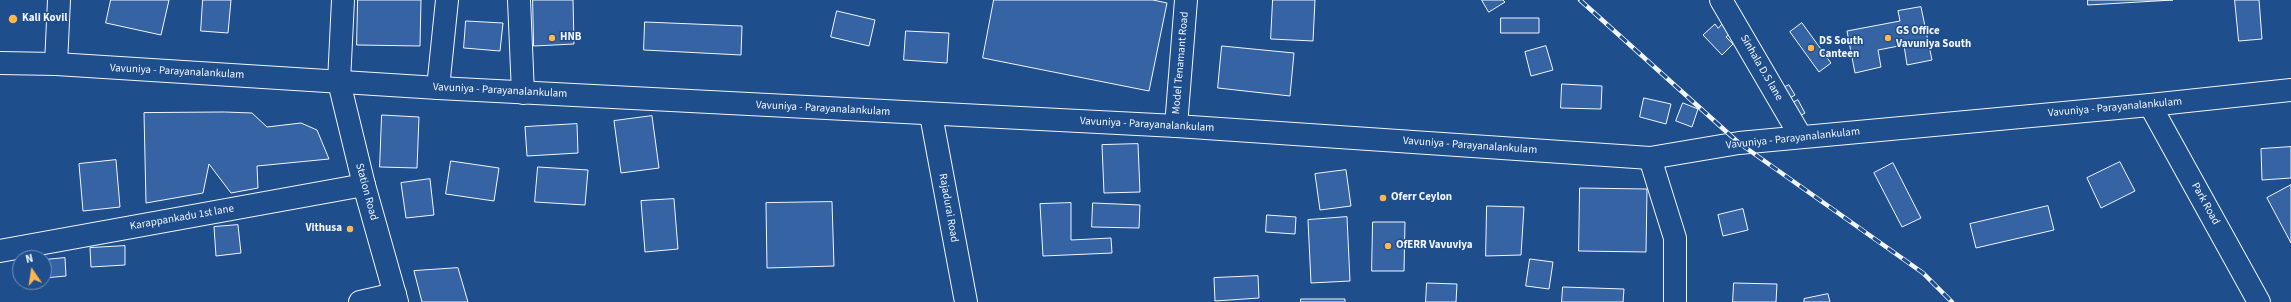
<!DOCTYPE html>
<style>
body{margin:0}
#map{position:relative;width:2291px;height:302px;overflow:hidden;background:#1f4e8c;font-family:"Source Sans 3",sans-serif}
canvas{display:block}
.north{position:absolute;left:12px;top:250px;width:40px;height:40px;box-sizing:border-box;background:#1f4e8c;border:1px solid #7391ba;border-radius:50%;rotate:347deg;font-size:11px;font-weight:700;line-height:16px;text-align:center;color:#f2f6ff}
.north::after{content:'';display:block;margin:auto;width:14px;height:18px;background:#ffb74d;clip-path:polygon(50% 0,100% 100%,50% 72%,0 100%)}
</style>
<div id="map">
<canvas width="2291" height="302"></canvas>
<div class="north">N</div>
</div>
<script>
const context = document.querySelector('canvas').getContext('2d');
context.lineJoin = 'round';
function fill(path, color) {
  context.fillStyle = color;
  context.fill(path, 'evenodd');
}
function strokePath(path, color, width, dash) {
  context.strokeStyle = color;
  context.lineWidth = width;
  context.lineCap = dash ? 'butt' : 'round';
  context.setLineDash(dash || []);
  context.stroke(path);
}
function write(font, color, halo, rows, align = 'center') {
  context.font = font + ' "Source Sans 3",sans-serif';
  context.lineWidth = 3;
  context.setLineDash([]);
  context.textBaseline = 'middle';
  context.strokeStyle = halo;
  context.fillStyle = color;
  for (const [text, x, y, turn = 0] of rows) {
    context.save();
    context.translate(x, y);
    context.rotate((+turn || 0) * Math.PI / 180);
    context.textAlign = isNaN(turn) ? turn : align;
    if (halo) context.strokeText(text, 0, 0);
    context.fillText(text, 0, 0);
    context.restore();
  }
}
const building = new Path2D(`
 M111,0h58l-8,35 -55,-12z
 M203,0h28l-3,33 -27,-2z
 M358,0h63l-1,46 -63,-1z
 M533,0h40l1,44 -40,2z
 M994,0h159l14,3 -18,88 -166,-33z
 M1273,0h42l-2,41 -42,-2z
 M1482,0h21l2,2 -16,10z
 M2088,0h85l-85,5z
 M2235,0h24l3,39 -23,2z
 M1921,7l11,53 -25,5 -3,-20 -26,5 3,17 -26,6 -8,-42 53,-10 -2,-10z
 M837,11l38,9 -6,26 -38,-9z
 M1501,18h38v15h-38z
 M1726,20l9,10 -9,7 7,7 -11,11 -19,-20 12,-11 3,4z
 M466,21l37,2 -3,28 -36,-3z
 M645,22l97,4 -1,29 -97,-5z
 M1802,23l29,40 -12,9 -29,-40z
 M906,31l43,2 -2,30 -43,-3z
 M1222,46l72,7 -4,43 -72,-8z
 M1546,46l7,24 -22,6 -6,-24z
 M1562,84l40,2 -1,23 -40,-1z
 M1789,85l6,10 -10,6 -6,-11z
 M1644,98l27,6 -5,20 -26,-7z
 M1798,100l7,13 -9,5 -7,-13z
 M1683,103l15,6 -6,18 -16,-6z
 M225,112l27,1 15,14 34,-4 16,7 12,29 -72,7 1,22 -27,5 -22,-29 -6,29 -57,10 -2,-90z
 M382,115l37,2 -2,51 -37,-1z
 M652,116l7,52 -38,5 -7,-52z
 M577,124l1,29 -51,3 -2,-29z
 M1138,144l2,48 -36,1 -2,-48z
 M2291,147v31l-29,2 -1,-31z
 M116,160l4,47 -37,4 -4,-47z
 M451,161l48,7 -5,33 -48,-7z
 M2120,162l15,29 -34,17 -14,-30z
 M1893,163l28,55 -19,9 -28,-54z
 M538,167l50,3 -3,35 -50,-3z
 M1346,170l5,36 -31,4 -5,-36z
 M430,179l4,36 -28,3 -5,-35z
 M2291,185v58l-24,-45z
 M1580,188l67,1 -1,63 -67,-1z
 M674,199l4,50 -33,3 -4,-51z
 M832,202l2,64 -67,2 -1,-65z
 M1071,203v37l40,-2 1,15 -69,3 -3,-52z
 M1093,203l47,2 -1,23 -47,-1z
 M1487,206l37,1 -3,48 -35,1z
 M2048,206l6,24 -78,18 -6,-24z
 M1743,209l5,21 -25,6 -5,-21z
 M1267,215l29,2 -1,17 -29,-2z
 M1347,217l3,64 -39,2 -3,-63z
 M1373,222h32l-1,49h-32z
 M238,225l3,28 -25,3 -2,-29z
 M125,246v19l-34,2 -1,-19z
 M65,258l1,18 -22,2v-18z
 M1530,259l23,3 -4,27 -23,-3z
 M458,268l10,34h-46l-8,-31z
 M1258,276l1,22 -44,3 -1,-23z
 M1427,283l30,1 -1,18h-30z
 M1734,283l43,1 -1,18h-43z
 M1563,287l61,2 -1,13h-61z
 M1828,294l2,8h-26v-3z
 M1301,299h44v3h-44z`);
fill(building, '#3563a3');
strokePath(building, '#f2f6ff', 1);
const minor = new Path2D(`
 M519,0l4,93
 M1721,0l80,137
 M56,64l3,-64
 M339,82l4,-82
 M438,88l9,-88
 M2150,105l109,197
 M931,115l35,187
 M1176,126l10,-126
 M1650,158l25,80v64
 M0,251l364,-66
 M360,302l35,-8`);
const major = new Path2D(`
 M339,82l25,103 33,117`);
const highway = new Path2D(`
 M0,63l56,1 382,24 738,38 474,32 89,-15 411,-38 141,-15`);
strokePath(minor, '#f2f6ff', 24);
strokePath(major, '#f2f6ff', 24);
strokePath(highway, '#f2f6ff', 24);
strokePath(minor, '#1f4e8c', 22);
strokePath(major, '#1f4e8c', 22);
strokePath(highway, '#1f4e8c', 22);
const rail = new Path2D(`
 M1580,0l159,143 184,130 29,29`);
strokePath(rail, '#f2f6ff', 4.5);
strokePath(rail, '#1f4e8c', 3, [9]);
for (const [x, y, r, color] of [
 [13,19,5,"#ffb74d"],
 [552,38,4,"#ffb74d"],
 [1888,38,4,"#ffb74d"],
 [1811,48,4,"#ffb74d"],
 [1383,198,4,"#ffb74d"],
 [350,229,4,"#ffb74d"],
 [1388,246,4,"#ffb74d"]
]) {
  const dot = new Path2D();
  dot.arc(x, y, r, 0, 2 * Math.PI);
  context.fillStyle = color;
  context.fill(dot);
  strokePath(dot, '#1f4e8c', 1.5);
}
write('bold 11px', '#f2f6ff', '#1f4e8c', [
 ["Kali Kovil",22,19],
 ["GS Office",1896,32],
 ["Vavuniya South",1896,45],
 ["HNB",560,38],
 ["DS South",1819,42],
 ["Canteen",1819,55],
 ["Oferr Ceylon",1391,198],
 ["Vithusa",342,229,"right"],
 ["OfERR Vavuviya",1396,246]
], 'left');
write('11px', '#f2f6ff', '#1f4e8c', [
 ["Model Tenamant Road",1181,63,-85],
 ["Sinhala D.S lane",1761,68,60],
 ["Vavuniya - Parayanalankulam",177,72,3],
 ["Vavuniya - Parayanalankulam",500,91,3],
 ["Vavuniya - Parayanalankulam",2115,108,-5],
 ["Vavuniya - Parayanalankulam",823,109,3],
 ["Vavuniya - Parayanalankulam",1147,125,3],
 ["Vavuniya - Parayanalankulam",1793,139,-6],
 ["Vavuniya - Parayanalankulam",1470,146,4],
 ["Station Road",366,192,75],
 ["Park Road",2205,204,61],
 ["Rajadurai Road",948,208,80],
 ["Karappankadu 1st lane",182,218,-10]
]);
</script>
